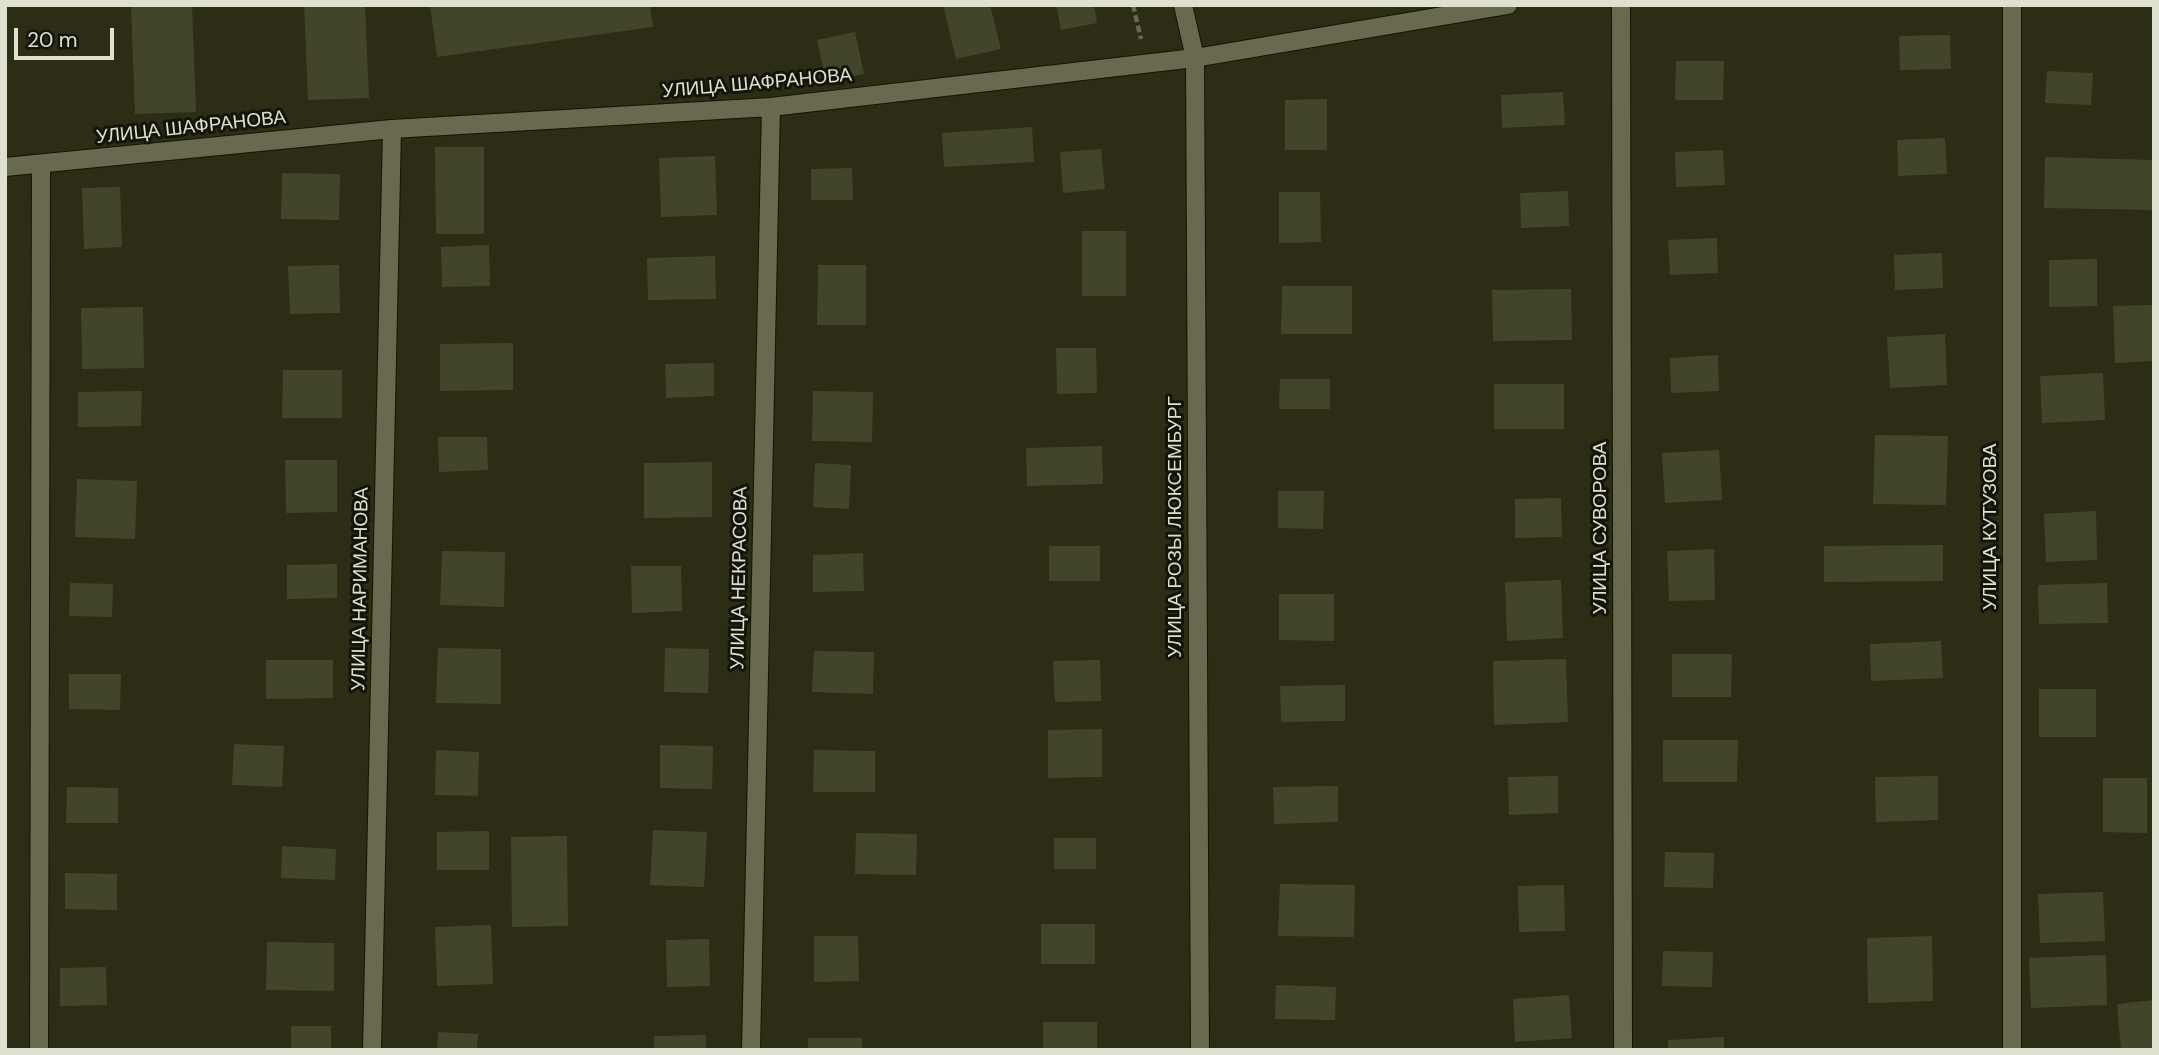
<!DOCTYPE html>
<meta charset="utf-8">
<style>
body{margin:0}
#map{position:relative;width:2159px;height:1055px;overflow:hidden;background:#2c2d14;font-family:"DM Sans",sans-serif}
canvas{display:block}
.frame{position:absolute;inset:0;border:7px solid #dee0d0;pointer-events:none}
.scale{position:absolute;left:14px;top:28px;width:100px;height:32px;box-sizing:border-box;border:4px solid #dee0d0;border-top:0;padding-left:9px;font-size:21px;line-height:24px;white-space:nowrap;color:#dee0d0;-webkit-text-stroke:5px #14150a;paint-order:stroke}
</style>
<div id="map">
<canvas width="2159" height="1055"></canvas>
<div class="frame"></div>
<div class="scale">20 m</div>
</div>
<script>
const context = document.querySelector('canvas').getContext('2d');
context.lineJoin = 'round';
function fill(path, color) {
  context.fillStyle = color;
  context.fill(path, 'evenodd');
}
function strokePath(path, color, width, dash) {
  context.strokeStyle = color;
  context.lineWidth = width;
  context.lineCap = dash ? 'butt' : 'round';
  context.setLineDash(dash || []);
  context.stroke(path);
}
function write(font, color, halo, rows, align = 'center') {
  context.font = font + ' "DM Sans",sans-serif';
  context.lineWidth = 6;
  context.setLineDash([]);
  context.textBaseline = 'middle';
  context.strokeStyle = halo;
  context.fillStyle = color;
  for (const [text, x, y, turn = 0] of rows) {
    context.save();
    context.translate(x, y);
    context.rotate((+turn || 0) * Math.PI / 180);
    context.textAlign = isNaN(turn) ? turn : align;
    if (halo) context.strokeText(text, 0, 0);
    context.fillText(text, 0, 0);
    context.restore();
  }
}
fill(new Path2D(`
 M131,5h61l4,107 -61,2z
 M304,5h61l4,93 -61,2z
 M430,5h220l3,22 -216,30z
 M943,5h47l11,44 -45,10z
 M1056,5h38l3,18 -36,7z
 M855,32l9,42 -38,8 -9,-42z
 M1950,35l1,34 -51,1 -1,-34z
 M1676,61h48l-1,39h-48z
 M2047,71l46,2 -2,32 -46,-2z
 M1563,92l2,33 -63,3 -1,-33z
 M1327,99v51h-42v-50z
 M1032,127l2,35 -90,5 -2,-34z
 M1945,138l2,36 -49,2 -1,-36z
 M435,147h49v87h-48z
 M1101,149l4,40 -42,4 -3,-41z
 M1723,150l2,35 -49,2 -1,-35z
 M715,156l2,59 -56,2 -2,-59z
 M2045,157l109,3v50l-110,-2z
 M852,168l1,32h-42v-31z
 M282,173l58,1 -1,46 -58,-1z
 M120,187l2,60 -38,2 -2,-61z
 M1568,191l1,35 -48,2 -1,-35z
 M1279,192h41l1,50 -42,1z
 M1082,231h44v65h-44z
 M1717,238l1,35 -48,2 -2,-35z
 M489,245l1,41 -48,1 -1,-40z
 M1942,253l1,35 -48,2 -1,-35z
 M715,256l1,43 -68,1 -1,-42z
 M2097,259v47l-48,1v-47z
 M339,265l1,48 -50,1 -2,-48z
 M818,265h48v60h-49z
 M1282,286h70v48h-71z
 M1571,289l1,51 -79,1 -1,-51z
 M2154,305v56l-39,2 -2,-57z
 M143,307l1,61 -62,1 -1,-61z
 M1945,334l2,51 -57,3 -3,-51z
 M513,343v47l-73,1v-47z
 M1056,348h40l1,45 -40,1z
 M1718,355l1,36 -48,2 -1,-35z
 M714,363v33l-48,2 -1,-34z
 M283,370h59v48h-60z
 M2103,373l2,47 -63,3 -2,-47z
 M1280,379h50v30h-51z
 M1494,384h70v45h-70z
 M142,391l-1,35 -63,1v-35z
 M813,391l60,1 -1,50 -60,-1z
 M1875,435l73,1 -2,69 -73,-1z
 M438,437h49l1,33 -49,2z
 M1102,446l1,38 -76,2 -1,-38z
 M1719,450l3,50 -57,3 -3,-50z
 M285,460h52v52l-51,1z
 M712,462v55l-68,1v-55z
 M815,463l36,2 -2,44 -36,-2z
 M77,479l60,2 -2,58 -60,-2z
 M1278,491h46l-1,38 -45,-1z
 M1561,498l1,39 -47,1v-39z
 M2096,511l1,49 -51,2 -2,-48z
 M1943,545v36l-119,1v-36z
 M1049,546h51v35h-51z
 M1714,549l1,51 -46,1 -2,-50z
 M442,551l63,1 -1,55 -64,-2z
 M863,553l1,38 -51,1v-37z
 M337,564v34l-50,1v-34z
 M631,566h50l1,45 -50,2z
 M1561,580l2,58 -56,3 -2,-59z
 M70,583l43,1 -1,33 -43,-1z
 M2107,583l1,40 -69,1 -1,-39z
 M1279,594h55v47l-55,-1z
 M1941,641l2,37 -72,3 -1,-37z
 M438,648l63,1v55l-65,-1z
 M665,648l44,1 -1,44 -44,-1z
 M814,651l60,1 -1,42 -61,-2z
 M1672,654h60l-1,43h-59z
 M1566,659l2,63 -74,3 -1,-64z
 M266,660h67v38l-67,1z
 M1100,660l1,41 -46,1 -2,-41z
 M69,674h52l-1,36 -51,-1z
 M1345,685v36l-64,1 -1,-36z
 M2039,689h57v48h-57z
 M1102,729v48l-54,1v-48z
 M1663,740h75l-1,42h-74z
 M234,744l50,2 -2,41 -50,-2z
 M660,745l53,1 -1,43 -52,-1z
 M436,750l43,2 -1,44 -43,-1z
 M814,750l61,1v41h-62z
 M1558,776v37l-49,2 -1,-38z
 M1938,776v44l-62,2 -1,-45z
 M2103,778h44v55l-44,-1z
 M1338,786v36l-64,2 -1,-37z
 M67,787l51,1v35h-52z
 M653,830l54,2 -3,55 -54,-2z
 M489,831v39h-52v-38z
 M856,833l61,1 -1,41 -61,-1z
 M567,836l1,90 -56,1 -1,-90z
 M1054,838h42v31h-42z
 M282,846l54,3 -1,31 -54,-2z
 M1665,852l49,1 -1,35 -49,-1z
 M65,873l52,1v36l-52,-1z
 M1280,884l75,1 -1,52 -76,-1z
 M1564,885l1,46 -46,1 -1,-46z
 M2103,892l2,49 -65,2 -2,-49z
 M1041,924h54v40h-54z
 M491,925l2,59 -56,2 -2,-59z
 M814,936h44l1,45 -45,1z
 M1932,936l1,65 -65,2 -1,-65z
 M709,939l1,47 -43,1 -1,-47z
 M267,942l67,1v48l-68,-1z
 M1663,951l50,1 -1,35 -50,-1z
 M2106,955l1,50 -76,3 -2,-50z
 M106,967l1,38 -47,1v-38z
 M1276,985l60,2 -1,33 -60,-1z
 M1569,995l3,43 -57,4 -2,-43z
 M2154,1000v50h-33l-4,-46z
 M1043,1022h54v28h-54z
 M291,1026h40v24h-40z
 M438,1032l40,2 -1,16h-40z
 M706,1035v15h-52v-14z
 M1724,1037v13h-56v-10z
 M808,1038h54v12h-54z`), '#43452b');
const minor = new Path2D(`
 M1183,5l12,53 5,992
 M1621,5l2,1045
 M5,167l387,-38 379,-22 424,-49 313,-53
 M39,1050l2,-886
 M372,1050l20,-921
 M751,1050l20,-943
 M2012,1050v-1045`);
strokePath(minor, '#151500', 20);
strokePath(new Path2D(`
 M1133,5l8,34`), '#676852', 4.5, [7, 3.5]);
strokePath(minor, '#68694e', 18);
write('19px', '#dee0d0', '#14150a', [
 ["УЛИЦА ШАФРАНОВА",757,84,-5],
 ["УЛИЦА ШАФРАНОВА",191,128,-6],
 ["УЛИЦА РОЗЫ ЛЮКСЕМБУРГ",1176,527,-90],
 ["УЛИЦА КУТУЗОВА",1991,527,-90],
 ["УЛИЦА СУВОРОВА",1601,528,-90],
 ["УЛИЦА НЕКРАСОВА",740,578,-89],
 ["УЛИЦА НАРИМАНОВА",361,589,-89]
]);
</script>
